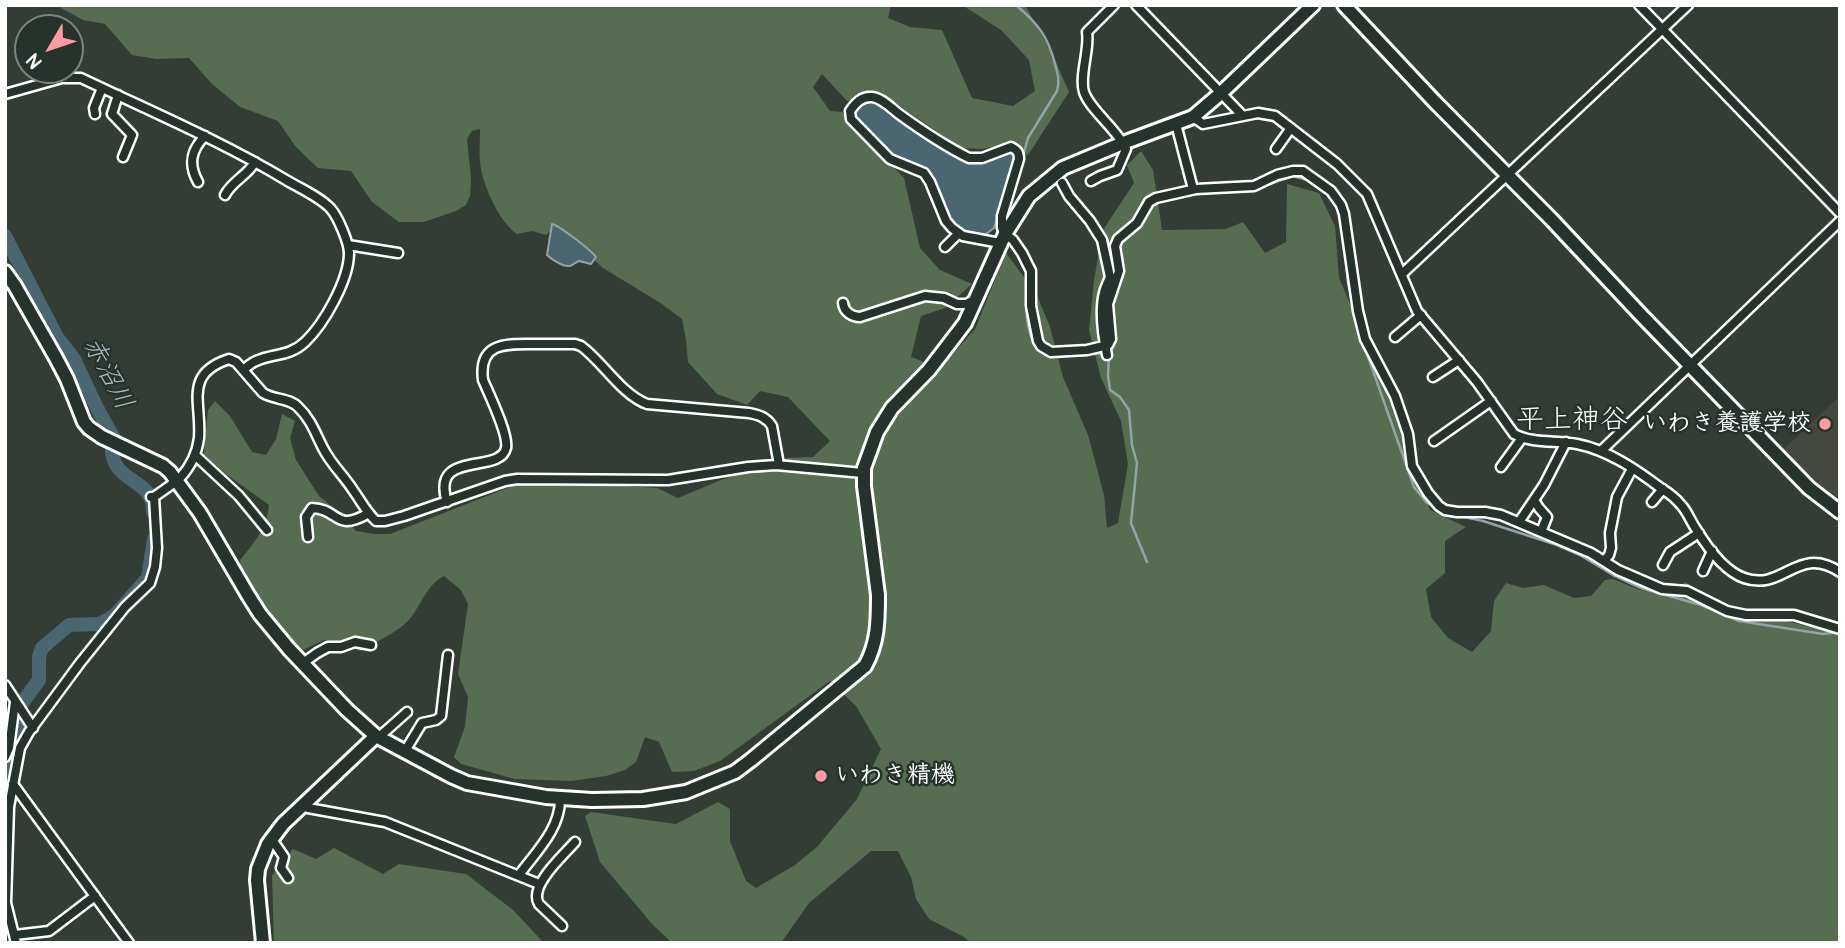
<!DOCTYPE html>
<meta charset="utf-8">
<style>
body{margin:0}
#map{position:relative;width:1845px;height:948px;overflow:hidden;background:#343d35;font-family:Pangolin,sans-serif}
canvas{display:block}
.frame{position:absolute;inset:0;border:7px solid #fff;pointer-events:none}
.north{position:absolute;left:14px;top:14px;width:70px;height:70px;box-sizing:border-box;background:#26332d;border:2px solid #7d8581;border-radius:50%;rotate:231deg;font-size:19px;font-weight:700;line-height:28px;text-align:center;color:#fff}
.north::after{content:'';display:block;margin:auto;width:24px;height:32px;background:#ff9aa2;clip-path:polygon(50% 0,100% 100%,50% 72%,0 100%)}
</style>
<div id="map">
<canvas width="1845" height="948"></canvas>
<div class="frame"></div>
<div class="north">N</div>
</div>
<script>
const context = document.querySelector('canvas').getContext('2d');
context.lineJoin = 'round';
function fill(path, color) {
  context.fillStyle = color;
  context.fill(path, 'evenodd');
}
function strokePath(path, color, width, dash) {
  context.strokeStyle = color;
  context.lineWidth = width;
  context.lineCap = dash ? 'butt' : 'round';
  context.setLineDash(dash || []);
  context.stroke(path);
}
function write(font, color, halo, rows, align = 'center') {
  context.font = font + ' Pangolin,"Klee One",sans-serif';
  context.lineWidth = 5;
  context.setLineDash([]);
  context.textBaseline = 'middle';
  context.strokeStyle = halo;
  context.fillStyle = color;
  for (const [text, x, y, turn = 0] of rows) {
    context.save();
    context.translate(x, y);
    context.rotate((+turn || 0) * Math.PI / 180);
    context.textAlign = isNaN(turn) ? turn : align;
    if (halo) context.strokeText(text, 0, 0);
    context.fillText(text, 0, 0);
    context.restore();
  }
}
fill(new Path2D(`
 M1840,396v110l-18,-15 -41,-39z`), '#44483e');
fill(new Path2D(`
 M60,5h831l-3,13 22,9 32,3 30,68 41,8 22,-15 -6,-31 -28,-30 -39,-25h63l28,50 16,37 -41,63 -36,-8 -10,2 -21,-1 -70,-48 -30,-1 -14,2 -25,-27 -9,13 17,24 12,1 62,66 16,70 20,22 32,14 -27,24 -24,8 -10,41 29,11 35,-39 31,-76 30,40 14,34 13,50 25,58 16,60 3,33 11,-5 10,-59 -7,-43 -20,-43 -12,-48 5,-50 9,-50 31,-47 -7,-18 14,-14 12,19 9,60 64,-1 17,-7 22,31 21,-11 1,-58 32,9 16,33 4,52 49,114 42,118 36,17 -21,14v32l-19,16 5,28 17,21 24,14 19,-21 3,-30 12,-18 17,5 21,-3 30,13 17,-2 14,-16 8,-1 27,11 34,2 11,-10 12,8 -5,7 21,10 65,12 62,15v309h-869l-7,-6 -35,-18 -13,-20 -5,-22 -13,-26h-27l-62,52 -28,40h-109l-20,-19 -52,-62 -15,-46 6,-4 85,12 42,-22 12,7v32l16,40 10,7 39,-23 22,-18 40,-48 24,-50 -25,-43 -26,-25 -110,80 -26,10 -22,1 -13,-30 -14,-5 -9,25 -11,8 -19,6 -35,5 -56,-2 -54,-15 -7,-7 11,-30 3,-30 -10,-23 10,-70 -7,-14 -17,-14c-17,9 -21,25 -32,40 -11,15 -35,25 -51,35l-37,-11 -23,11 -25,-26 -35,-52 -1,-13c14,-16 27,-33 29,-55l-43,-31 -22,-20 4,-44 7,-9 15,15 22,36 14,3 10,-16 6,-25 13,7 -5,17 6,22 23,36 19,15 18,20 18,3h16l125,-49h91l51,3 21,10 43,-18 66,-22 26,-1 17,-16 -42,-44 -28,-6 -13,14 -30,-11 -29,-32 -2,-22 -4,-21 -20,-15 -59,-36 -47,-43 -10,10 -14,-4 -15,3c-18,-12 -35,-50 -37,-72 -1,-11 0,-22 0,-33l-8,2 -5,8 4,40 -1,17 -4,9 -10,6 -32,11h-25l-27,-20 -21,-31 -33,-3 -22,-21 -18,-26 -38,-14 -28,-23 -23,-26 -33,1 -24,-4 -27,-31 -22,-4 -22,-12z
 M334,848l49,26 16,-10 67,10 47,36 31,33h-270l-2,-67 21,-27 23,10z`), '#566d52');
const water = new Path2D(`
 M874,100l88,58 49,-8 3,1 2,8 -22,69 -12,9 -18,-4 -10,-7 -5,-6 -17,-40 -40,-24 -38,-39 -2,-5 10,-10z
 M552,224c8,2 40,27 44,33l-5,7 -12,-3c-3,1 -6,4 -9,5 -7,1 -19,-7 -23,-11z`);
fill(water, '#4a6670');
strokePath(water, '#92a3a9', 2);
strokePath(new Path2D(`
 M1016,5c22,19 32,31 39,59 3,11 5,16 2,27l-29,47 -6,21
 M1261,187l32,-11 18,5
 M1338,207l7,42 3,34 6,25
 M1027,274c-1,24 -4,56 11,76l9,4
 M1365,348l49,139 12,15 13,8
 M1084,354c14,0 27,2 30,-15
 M1053,356l7,1 11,-2
 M1109,356l-1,19 2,15 10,7 9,13 3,35 5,18 -6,60 16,39
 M1455,515l28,6 74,24 23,10 33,20 28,13 60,17 38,16 84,13 17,-2`), '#92a3a9', 2.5);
strokePath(new Path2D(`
 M5,236l39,76 13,25 17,22 23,49 16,29c-9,50 41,36 40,75
 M5,798l2,-20 10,-45v-18l3,-9 19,-26v-23l3,-9 27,-23 29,-1 11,-5 7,-5 32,-36 6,-39`), '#4a6670', 14);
const street = new Path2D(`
 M1136,5l107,111
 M1639,5l201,208
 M5,94l57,-16h19c69,33 140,63 205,102 15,9 34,17 45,29 7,8 18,34 18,44 0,27 -25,71 -44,89 -16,15 -31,11 -49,19 -5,2 -9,6 -13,9
 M118,95l-6,19 20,21 -9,22
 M95,114l-1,-6 8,-20
 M1193,117l10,7 55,-11 17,3 62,48 30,30 50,117 60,71 37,52c19,10 42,6 63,10 31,6 60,26 85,45 7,4 15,11 20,17 6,7 9,16 14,23 11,18 28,42 48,49 40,14 53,-34 96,-6
 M1176,124l17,65
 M1276,149l15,-21
 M1091,181l9,-5 17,-6 9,-21c-9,-20 -36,-39 -42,-57 -5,-16 6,-43 3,-60l27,-27
 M198,182c-10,-18 -7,-32 7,-46
 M1062,183l7,13 21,25 12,19 8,37c-2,6 -5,10 -6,16 -5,19 -1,43 3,62
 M225,195c7,-14 22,-19 30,-33
 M1000,243l-37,-7 -11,-8 -6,-7 -16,-39 -6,-9 -34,-14 -39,-40 -1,-8c5,-7 11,-15 22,-14 10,1 19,11 27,17 22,16 46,32 70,44h13l29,-11c6,3 8,5 8,12l-17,57v12l3,6 8,6 9,13 9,18v35l7,35 3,5 10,6 36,-2 21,-5 3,-6 -3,-35 11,-33 -4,-25 3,-7 19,-16 12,-21 7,-4 40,-9 58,-3 23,-11 16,-4h10l28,20 10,14 3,9 14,97 7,28 30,57 13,38 4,32 16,27 11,13 6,4 12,2h28l16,3 90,38 27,17 44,19 25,2 40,20 19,4h48l46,14
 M348,245l50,8
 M945,247l14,-14
 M1402,274l286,-269
 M843,303c1,9 9,14 17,14l65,-21 19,2 13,6h9l8,-4
 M1395,337l26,-22
 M1433,377l26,-17
 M1434,441l57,-40
 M1601,451l239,-230
 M195,455l44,41 28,34
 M1501,467l21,-29
 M151,497h3l17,-12 5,-7h4c11,-12 17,-24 19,-40 3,-35 -16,-64 30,-79l7,3 27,31c11,7 27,5 35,14 13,12 18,28 26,43 8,15 20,26 29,40 8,11 13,22 23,31h9l19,-5 101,-35 12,-2 151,1 80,-13 28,-2 87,8
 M1534,500l5,8 8,9 -6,15
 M447,502c-17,-53 53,-27 59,-54 3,-13 -17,-54 -23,-68 -5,-39 25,-36 53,-36 13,0 26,0 39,0l6,2c22,16 40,48 66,58l102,9c10,2 17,4 23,13l7,39
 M1652,502l11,-13
 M1519,522l25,-37 22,-43
 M308,537l-2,-20 6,-9c28,1 22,25 57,5
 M1604,561l5,-6 2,-7 -1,-15 7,-36 15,-28
 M1663,565l7,-13 29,-19
 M1703,571l9,-20
 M303,663l14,-10 11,-6h13l14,-5 16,3
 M5,685l28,43
 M379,737l28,-25
 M405,751l17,-28 14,-3 5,-4 7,-61
 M5,757l4,-9 6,-46
 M13,784l116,159
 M303,806l5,2 77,14 154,62
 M271,838l13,19 -3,11 7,10
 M519,875c17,-23 42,-47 41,-77
 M562,926l-23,-22c-11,-18 25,-49 36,-62
 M15,935l34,-4 46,-35
 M16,943l-10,-40 3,-96 11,-59 9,-16 51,-69 45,-56 25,-24 5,-16 2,-19 -3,-51`);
const secondary = new Path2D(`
 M1344,5l91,97 116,117 91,97 167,172 31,24
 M5,272l10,14 41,72 11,21 17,43 5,6 13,9 61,29 7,6 30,41 48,82 12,19 29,35 58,61 29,26 75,40 16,7 79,14 46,3 51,-1 43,-7 49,-20 16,-12 114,-94c13,-23 13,-46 13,-71l-14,-109v-18l13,-36 15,-24 37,-38 36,-47 40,-89 24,-38 34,-28 60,-25 70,-26 28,-24 92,-88
 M263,943l-6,-63 1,-11 10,-25 15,-20 93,-88`);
strokePath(street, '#fff', 13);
strokePath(secondary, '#fff', 18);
strokePath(street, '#26332d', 8);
strokePath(secondary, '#26332d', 12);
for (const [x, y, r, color] of [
 [1825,424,7,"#ff9aa2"],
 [821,776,7,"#ff9aa2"]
]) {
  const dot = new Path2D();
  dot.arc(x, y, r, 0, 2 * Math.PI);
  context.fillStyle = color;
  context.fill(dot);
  strokePath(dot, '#26332d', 2.5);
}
write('bold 24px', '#fff', '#26332d', [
 ["いわき養護学校",1811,424],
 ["いわき精機",835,776,"left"]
], 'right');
write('italic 26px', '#aebabf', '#26332d', [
 ["赤沼川",107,374,62]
]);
write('28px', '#fff', '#26332d', [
 ["平上神谷",1572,421]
]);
</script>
